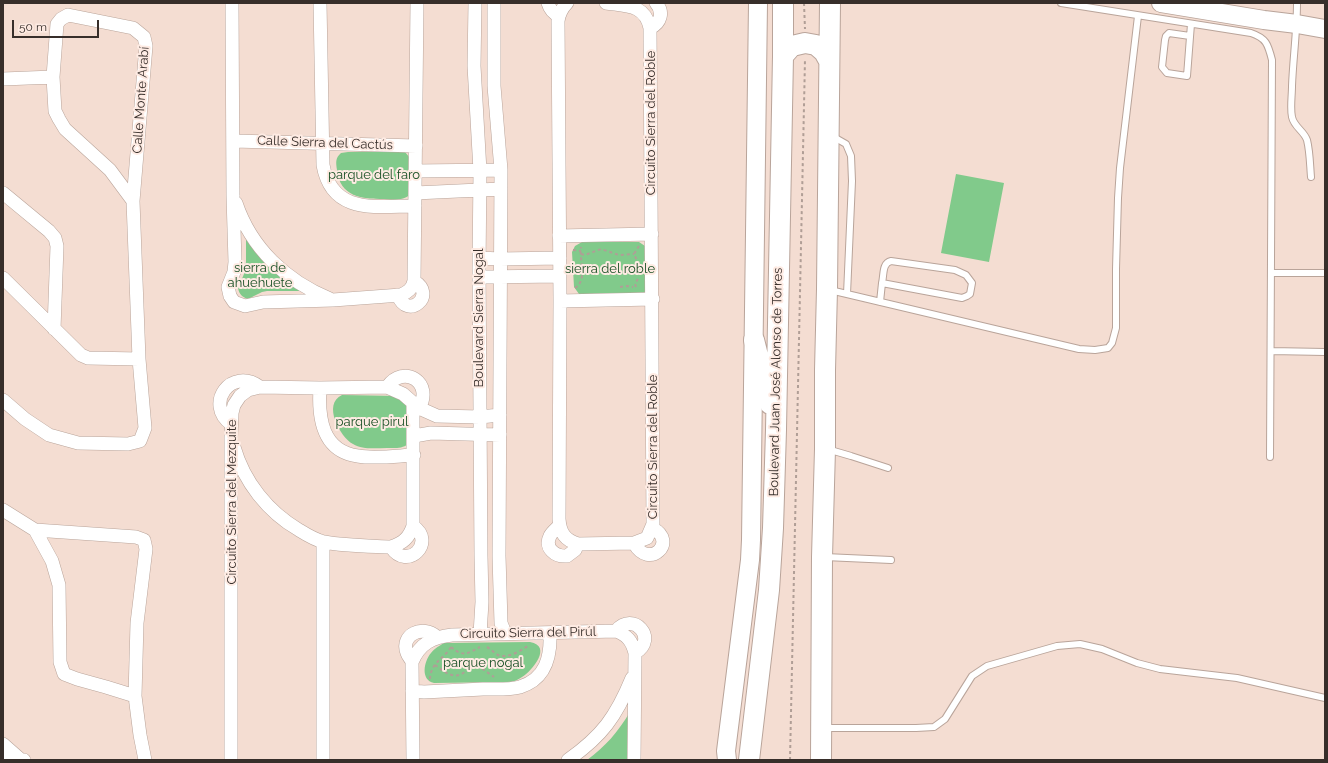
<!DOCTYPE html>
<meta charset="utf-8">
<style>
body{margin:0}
#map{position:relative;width:1328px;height:763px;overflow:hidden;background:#f4ddd2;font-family:Raleway,sans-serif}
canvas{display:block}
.frame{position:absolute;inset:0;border:4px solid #372e2a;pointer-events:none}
.scale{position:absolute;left:12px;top:20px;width:87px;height:18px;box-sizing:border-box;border:2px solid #372e2a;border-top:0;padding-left:5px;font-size:12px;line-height:14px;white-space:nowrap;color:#372e2a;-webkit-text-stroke:3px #feebe3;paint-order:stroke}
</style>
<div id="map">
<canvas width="1328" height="763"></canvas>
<div class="frame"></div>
<div class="scale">50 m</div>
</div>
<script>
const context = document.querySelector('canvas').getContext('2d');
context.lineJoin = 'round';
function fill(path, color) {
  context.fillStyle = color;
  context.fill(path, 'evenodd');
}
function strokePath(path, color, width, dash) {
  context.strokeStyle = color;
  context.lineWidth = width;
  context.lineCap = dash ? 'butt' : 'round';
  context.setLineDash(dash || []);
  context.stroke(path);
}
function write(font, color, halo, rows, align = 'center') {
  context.font = font + ' Raleway,sans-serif';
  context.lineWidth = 4;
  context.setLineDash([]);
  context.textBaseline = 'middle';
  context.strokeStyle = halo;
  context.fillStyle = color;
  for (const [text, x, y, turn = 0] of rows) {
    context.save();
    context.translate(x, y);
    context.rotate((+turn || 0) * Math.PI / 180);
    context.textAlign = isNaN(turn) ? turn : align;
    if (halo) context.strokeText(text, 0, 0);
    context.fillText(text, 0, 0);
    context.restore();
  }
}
fill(new Path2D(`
 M400,151l5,1 5,6 1,36c-8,7 -17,6 -27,5 -22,0 -44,-2 -47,-29 -1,-7 -2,-12 4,-17l7,-1z
 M956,174l48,9 -15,79 -48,-9z
 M246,228l60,63h-39l-5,1 -14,7c-6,-2 -9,-5 -10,-11l6,-14 2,-12z
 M582,242h57l6,4v46l-3,2h-63l-5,-7 -2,-35 3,-6z
 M342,395l57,1 9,4v44c-6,5 -14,4 -21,4 -11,0 -24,2 -34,-4 -13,-7 -31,-40 -11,-49z
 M530,642c23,4 2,29 -8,35 -4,3 -9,5 -15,5l-73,1c-14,-3 -10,-22 -3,-30 4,-5 8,-7 13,-10z
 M630,712l-2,47 -1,1h-40c18,-13 31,-28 43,-48z`), '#81ca8b');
const lane = new Path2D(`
 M1061,3l190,30c15,5 17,11 21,27l-2,397
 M1297,3c0,28 -4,56 -5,83 0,10 -2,22 0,31 2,10 12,14 15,23 3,12 3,26 4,37
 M1190,36l-21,-3 -3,3 -1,4 -3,27 5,6 20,3 4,-52
 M832,136l14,8 5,12 1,25 -5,113
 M1271,273h54
 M830,290l249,59 16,1 13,-2 4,-5 4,-15v-59l2,-71 2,-30 18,-152
 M880,302l2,-19 80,15 5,-2 3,-2 2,-11 -6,-8 -11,-5 -64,-9c-9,2 -7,14 -9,22
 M1271,351l54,1
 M827,449l24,7 37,12
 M825,557l66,3
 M823,728h93l18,-1 11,-8 27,-43 15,-10 70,-20 23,-2 22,5 35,14 23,6 77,9 88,20`);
const street = new Path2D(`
 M232,3l1,193 2,66 -1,10 -6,15 2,9 4,6 11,4 18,-4 70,-2 68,-5c7,-3 11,-6 13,-14l3,-278
 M320,3l3,162c9,50 53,41 92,41
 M475,3l-1,63 6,105 -1,97 2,288 1,46 -2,32
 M494,3v83l7,84 -2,386 2,67 4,10
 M548,3c2,7 5,10 11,13
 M567,3c-5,5 -8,11 -9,18l2,280 -1,218c1,14 6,21 19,25l56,-1 13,-5 6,-14 -3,-496c-5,-24 -24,-22 -44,-25
 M650,28c11,-5 14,-16 6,-25
 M3,79l50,-2
 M234,141l182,5
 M415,171l86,-1
 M3,193l46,38 6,7 2,8 -3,83
 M415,193l86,-4
 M236,203c15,45 50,78 94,96
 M559,236l93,-2
 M479,258l21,1 60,-1
 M479,277l81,-1
 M3,278l78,77 7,3 51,1
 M398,295c9,26 40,0 16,-14
 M560,301l93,-2
 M387,387c17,-24 47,-4 32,21
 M320,388c-2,30 2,63 38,68 16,3 38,0 56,-1
 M3,400l22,19 24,16 29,8 50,1 12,-3 5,-13 -6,-69 -6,-158 13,-155 -2,-9 -11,-9 -65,-13 -7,4 -4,5 -4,53 2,34 4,8 6,10 45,41 23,31
 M231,424c-27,-20 0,-58 29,-37
 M414,436l17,-3 69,2
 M234,447c10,35 34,65 65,83 8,5 16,10 25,12 21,4 46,4 67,5 12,-4 18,-9 22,-21v-123
 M3,510l32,20 17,31 7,24 1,77 4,12 13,5 29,8 29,9
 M559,526c-3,3 -7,6 -9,10 -6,12 5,21 17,20l8,-6 3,-6
 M35,530l101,7 8,3 2,9 -9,74 -2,73 5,39 5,25
 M634,543c15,28 45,-2 18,-15
 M391,547c16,25 46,-5 22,-21
 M616,631c17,-21 43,8 19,22
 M412,662c-1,-3 -4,-6 -5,-9 -7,-18 15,-29 30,-16
 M412,691l12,1c20,-1 40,-2 59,-3 12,0 26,1 37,-2 26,-8 31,-30 30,-54
 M3,744l17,15
 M3,759l21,1
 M231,760v-323l1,-24 2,-8 6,-9 8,-6 12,-3 60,1 67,-1 16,7 16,14 18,8 43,1 20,-2
 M323,760v-218
 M413,760l-1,-98c8,-19 21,-25 40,-27l164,-4c11,4 16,10 19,22l-1,107
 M568,760c34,-24 48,-43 64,-82`);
const secondary = new Path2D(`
 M1161,3l103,17 33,4 28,5
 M727,760l-1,-9 24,-191 1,-20 7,-537`);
const primary = new Path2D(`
 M783,56l9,-10 13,-3 11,2 8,7 5,9
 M754,340l16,64
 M749,760l20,-170 4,-62 3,-98 7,-374v-53
 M821,760l1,-203 3,-108v-79l2,-81 3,-286`);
strokePath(lane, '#b9a49a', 8);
strokePath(street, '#b9a49a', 14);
strokePath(secondary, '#b9a49a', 20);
strokePath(primary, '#b9a49a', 22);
strokePath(new Path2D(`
 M804,3l1,26
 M639,246l-5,8 5,11
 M573,250l8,1
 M581,254l4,1 16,-6 18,6 15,-1
 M620,287l7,-1 6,1
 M636,287l-1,-3 4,-7
 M575,288c13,-8 4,-28 6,-41
 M451,647c13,11 17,6 29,0
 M487,647c4,2 7,6 11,8 9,4 23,-4 31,-10
 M435,665c10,7 19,16 31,6 4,-3 6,-5 11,-6l17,12
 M430,679c1,-17 13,-19 21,-32
 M790,760l15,-701`), '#b09e96', 2, [3, 3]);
strokePath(lane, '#fff', 6);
strokePath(street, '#fff', 13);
strokePath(secondary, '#fff', 18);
strokePath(primary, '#fff', 20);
write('13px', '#372e2a', '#feebe3', [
 ["Calle Monte Arabí",141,100,-86],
 ["Circuito Sierra del Roble",651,123,-90],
 ["Calle Sierra del Cactús",325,143,2],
 ["Boulevard Sierra Nogal",479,318,-90],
 ["Boulevard Juan José Alonso de Torres",776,382,-89],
 ["Circuito Sierra del Roble",653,447,-90],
 ["Circuito Sierra del Mezquite",232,502,-90],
 ["Circuito Sierra del Pirúl",528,633,-1]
]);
write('13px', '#184f24', '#feebe3', [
 ["parque del faro",374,175],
 ["sierra de",260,268],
 ["ahuehuete",260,283],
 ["sierra del roble",610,269],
 ["parque pirul",372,422],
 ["parque nogal",483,663]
]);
</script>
